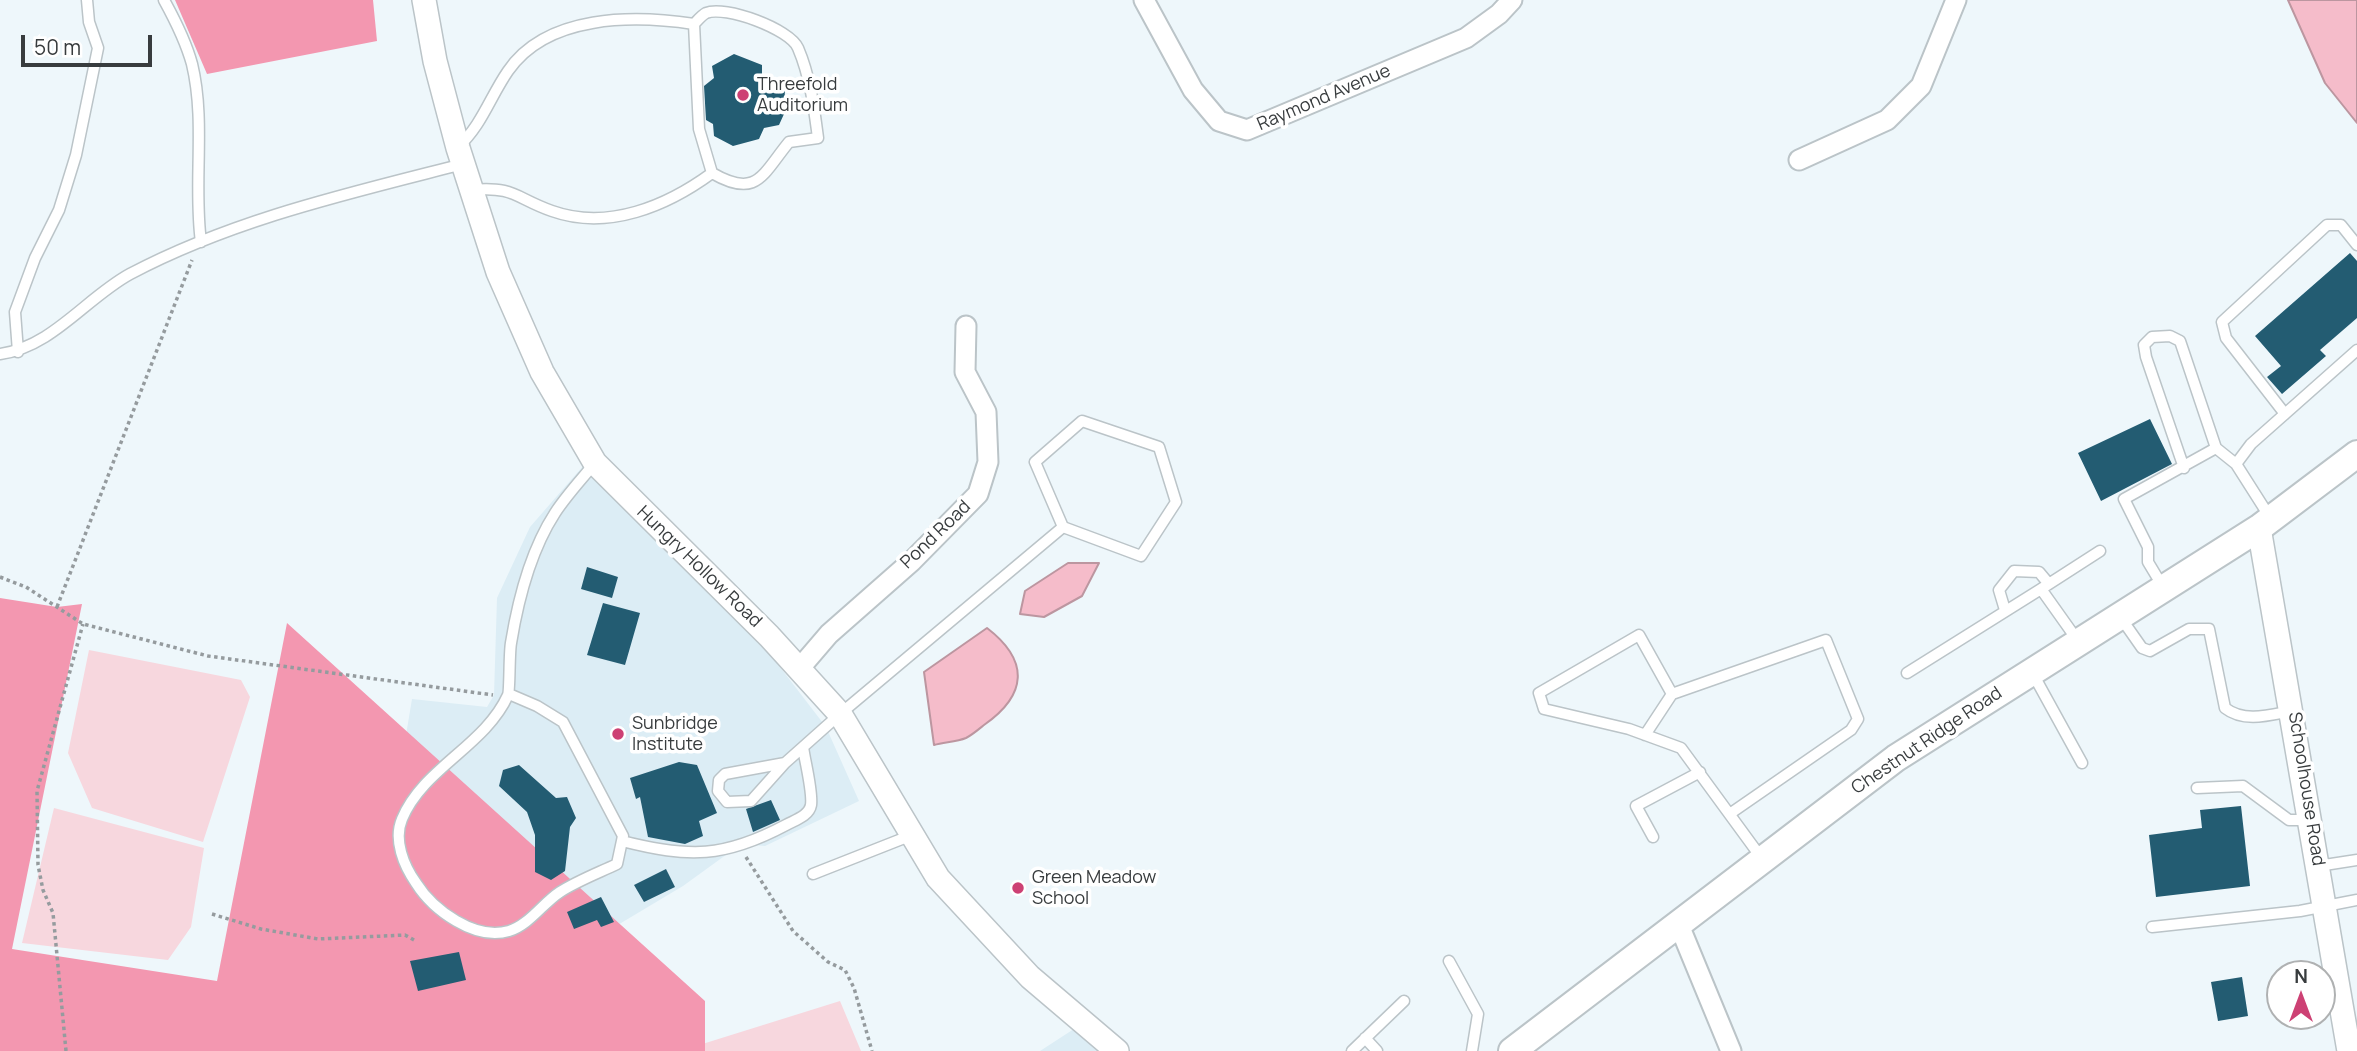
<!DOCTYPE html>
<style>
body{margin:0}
#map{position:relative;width:2357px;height:1051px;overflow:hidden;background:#eef7fb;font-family:Manrope,sans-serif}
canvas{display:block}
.north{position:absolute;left:2266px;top:960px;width:70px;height:70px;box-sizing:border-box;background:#fff;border:2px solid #afb1b2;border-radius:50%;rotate:0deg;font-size:19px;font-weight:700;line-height:28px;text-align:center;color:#383c3e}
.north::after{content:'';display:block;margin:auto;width:24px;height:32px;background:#cd4174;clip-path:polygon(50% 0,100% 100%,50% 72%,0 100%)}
.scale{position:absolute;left:21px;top:35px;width:131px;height:32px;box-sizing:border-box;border:4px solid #383c3e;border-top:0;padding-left:9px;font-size:21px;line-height:24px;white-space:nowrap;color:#383c3e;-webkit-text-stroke:5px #fff;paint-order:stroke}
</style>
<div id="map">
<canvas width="2357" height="1051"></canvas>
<div class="north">N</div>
<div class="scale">50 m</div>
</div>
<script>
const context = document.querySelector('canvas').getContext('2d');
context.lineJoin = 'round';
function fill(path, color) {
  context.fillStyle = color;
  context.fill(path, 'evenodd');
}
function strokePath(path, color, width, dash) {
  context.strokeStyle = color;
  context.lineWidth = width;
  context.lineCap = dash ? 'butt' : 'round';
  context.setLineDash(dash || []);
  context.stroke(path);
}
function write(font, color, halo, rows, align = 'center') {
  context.font = font + ' Manrope,sans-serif';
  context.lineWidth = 7;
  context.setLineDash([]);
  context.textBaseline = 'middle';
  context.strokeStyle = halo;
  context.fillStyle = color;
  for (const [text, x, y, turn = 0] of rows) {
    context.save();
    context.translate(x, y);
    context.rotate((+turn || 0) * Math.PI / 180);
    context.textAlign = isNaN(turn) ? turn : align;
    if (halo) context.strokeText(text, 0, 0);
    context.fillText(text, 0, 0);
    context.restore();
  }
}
fill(new Path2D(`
 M584,465l166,163 76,99 33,74 -94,45 -24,-2 -58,42 -72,43 -206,-188 7,-42 75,8 7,-12 3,-97 33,-71z
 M1077,1027l27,24h-64z`), '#dcedf5');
fill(new Path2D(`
 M89,650l152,30 9,17 -47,145 -111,-34 -24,-55z
 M54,808l150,40 -13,79 -23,33 -146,-17z
 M840,1001l21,50h-181z`), '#f7d7de');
fill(new Path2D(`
 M175,0h198l4,41 -170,33z
 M0,598l57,9 25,-3 -70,345 205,32 70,-358 418,378v50h-705z`), '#f397b0');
const water = new Path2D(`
 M2288,0h69v123l-32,-40z
 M1068,563h31l-17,33 -38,21 -24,-3 5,-23z
 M987,628c43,33 40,67 -3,97 -5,4 -12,10 -18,13 -10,4 -22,4 -32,7l-10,-73z`);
fill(water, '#f5bcca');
strokePath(water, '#bc96a0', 2);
fill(new Path2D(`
 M734,54l28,11v11l10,1 13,11 -1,26 -5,11 -15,3 -5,11 -26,7 -19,-10 -1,-12 -7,-4 -2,-34 10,-8 -2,-12z
 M2350,253l7,8v57l-37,32 6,6 -44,38 -15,-17 14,-11 -26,-30z
 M2150,419l22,45 -71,37 -23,-48z
 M587,567l31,10 -6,21 -31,-9z
 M603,603l37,10 -15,52 -38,-10z
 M679,762l18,3 20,48 -18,8 4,15 -18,8 -37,-7 -8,-40 -4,2 -6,-21z
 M519,765l37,33 11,-1 9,21 -6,9 -5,44 -14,9 -16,-8v-37l-8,-23 -28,-26 4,-16z
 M771,800l9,20 -27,12 -7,-23z
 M2241,806l9,80 -94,11 -7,-62 53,-7 -2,-18z
 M666,869l9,18 -31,15 -10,-17z
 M601,897l13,25 -13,5 -4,-7 -23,9 -7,-17z
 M459,952l7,28 -48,11 -8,-30z
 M2242,977l6,39 -30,5 -7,-39z`), '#235c72');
const service = new Path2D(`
 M164,0c11,20 22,42 28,64 14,58 1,120 9,178
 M694,24c3,-3 8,-9 12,-11 19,-8 84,16 92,35 12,28 16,59 20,90l-29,4c-27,33 -32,57 -77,31
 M458,147c24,-22 32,-50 50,-76 39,-57 126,-56 186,-47l5,105 13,44c-45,33 -104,58 -160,38 -37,-13 -37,-25 -81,-21
 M18,352l-3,-40 20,-54 24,-48 17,-55 22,-107 -9,-26 -2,-22
 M0,354c52,-7 86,-56 130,-80 104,-55 220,-81 333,-110
 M2285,414l-59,-76 -4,-16 105,-97h14l16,20
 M1082,421l77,26 17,55 -35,54 -78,-29 -28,-65z
 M2184,468l-38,-111 -2,-12 8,-8 18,-1 10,5 36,107 20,16
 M2271,519l-35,-55 15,-20 106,-94
 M2163,587l-15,-25v-15l-24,-48 92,-51
 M2005,610l-6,-20 15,-19 25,1 10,12
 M2121,618l21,30 8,3 39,-22h20l16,79c19,15 45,7 67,3
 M2078,641l-37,-52 59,-38
 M1907,673l134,-84
 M2033,674l49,89
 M509,694l28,12 26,16 60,114 -6,28c-19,9 -40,17 -57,28 -17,11 -31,33 -51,39 -34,10 -76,-21 -93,-48 -12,-17 -23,-43 -14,-64 21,-51 83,-73 106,-124 2,-5 1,-41 3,-52 7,-43 20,-93 44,-130 11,-17 26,-33 39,-49
 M1672,694l-33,-59 -100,58 5,16 85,20 52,19 82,112
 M1645,735l27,-41 154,-54 32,79 -7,11 -120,83
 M785,763l-60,11 -6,6 -1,11 9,11 24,-1 34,-38 55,-49 223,-187
 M2197,788l46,-2 46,34h21
 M1653,837l-17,-31 64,-34
 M622,841c67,17 102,17 164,-16 9,-5 23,-9 25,-20 2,-13 -6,-43 -8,-58
 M2318,866l39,-6
 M813,874l99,-39
 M2152,927l148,-16 57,-11
 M1449,961l29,53 -6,37
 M1365,1038l12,13
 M1352,1051l52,-50`);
const minor = new Path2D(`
 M1144,0l49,90 26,31 28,9 219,-92 33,-24 13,-14
 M1799,160l88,-40 34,-34 35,-86
 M799,669l30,-35 83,-73 66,-67 10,-32 -2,-50 -21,-40 1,-46
 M1679,925l52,126`);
const tertiary = new Path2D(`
 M424,0l11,61 23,87 40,124 44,100 53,91 174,173 71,78 98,164 92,99 87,74
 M2259,528l90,523`);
const secondary = new Path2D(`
 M1512,1051l384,-293 363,-230 98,-74`);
strokePath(service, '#bbc4c8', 13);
strokePath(minor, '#bbc4c8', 23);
strokePath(tertiary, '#bbc4c8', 26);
strokePath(secondary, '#bbc4c8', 30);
strokePath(new Path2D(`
 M0,577l26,10 57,37 125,32 285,39
 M57,607l135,-347
 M746,857l47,74 35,31 17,8 9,18 18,63
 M212,914l49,15 57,10 87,-4 9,5
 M66,1051l-13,-138 -10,-23 -5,-25 -1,-74 46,-167`), '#959b9e', 3.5, [3.5, 3.5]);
strokePath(service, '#fff', 10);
strokePath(minor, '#fff', 19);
strokePath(tertiary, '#fff', 23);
strokePath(secondary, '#fff', 26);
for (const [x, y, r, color] of [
 [743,95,7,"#cd4174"],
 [618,734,7,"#cd4174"],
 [1018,888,7,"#cd4174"]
]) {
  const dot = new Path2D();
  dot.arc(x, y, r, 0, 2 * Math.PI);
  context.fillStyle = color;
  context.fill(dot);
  strokePath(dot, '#fff', 2.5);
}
write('18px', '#383c3e', '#fff', [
 ["Threefold",757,85],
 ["Auditorium",757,106],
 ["Sunbridge",632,724],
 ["Institute",632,745],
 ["Green Meadow",1032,878],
 ["School",1032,899]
], 'left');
write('18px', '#383c3e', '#fff', [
 ["Raymond Avenue",1324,98,-23],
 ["Pond Road",936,535,-44],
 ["Hungry Hollow Road",699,567,44],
 ["Chestnut Ridge Road",1927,741,-34],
 ["Schoolhouse Road",2306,789,81]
]);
</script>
